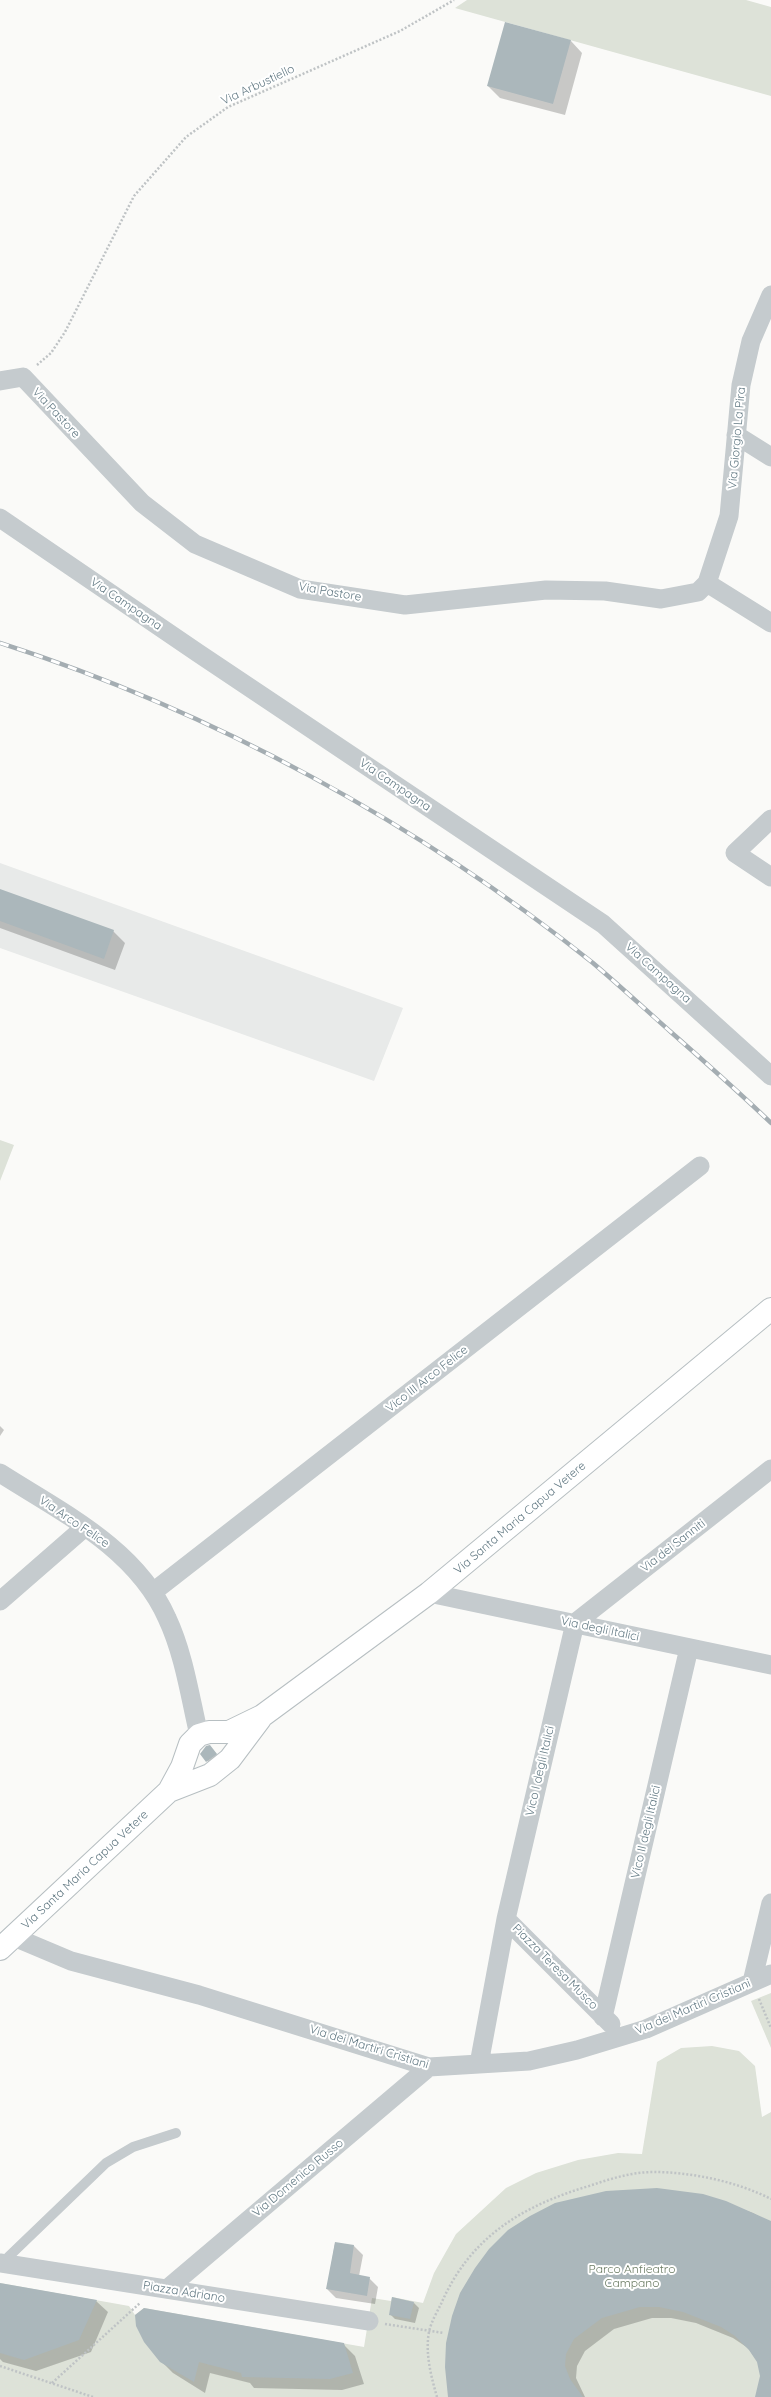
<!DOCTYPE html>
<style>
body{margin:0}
canvas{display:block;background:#fafaf8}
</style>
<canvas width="771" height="2397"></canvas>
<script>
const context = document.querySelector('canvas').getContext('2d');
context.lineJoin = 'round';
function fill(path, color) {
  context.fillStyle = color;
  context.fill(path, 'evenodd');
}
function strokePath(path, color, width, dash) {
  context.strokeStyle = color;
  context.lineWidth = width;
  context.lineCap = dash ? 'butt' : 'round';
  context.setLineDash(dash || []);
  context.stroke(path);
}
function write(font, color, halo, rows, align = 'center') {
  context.font = font + ' Quicksand,sans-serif';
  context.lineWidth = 4;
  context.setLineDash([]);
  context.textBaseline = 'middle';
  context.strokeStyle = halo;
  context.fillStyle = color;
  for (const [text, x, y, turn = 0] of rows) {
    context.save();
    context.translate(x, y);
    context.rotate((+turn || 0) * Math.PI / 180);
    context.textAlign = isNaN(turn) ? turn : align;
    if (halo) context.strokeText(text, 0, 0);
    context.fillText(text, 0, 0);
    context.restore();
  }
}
fill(new Path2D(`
 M0,863l403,145 -29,73 -374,-133z`), '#e8eae9');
fill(new Path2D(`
 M467,0h279l25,7v89l-316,-88z
 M0,1140l14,5 -14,36z
 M771,1993v55l-20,-47z
 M712,2046l27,5 16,15 7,51 9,-5v285h-771v-114l129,23 6,9 9,-7 220,39 8,-49 19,3 1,-4 31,6 11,-30 22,-39 50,-46 30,-15 42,-13 40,-7 24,1 15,-92 24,-14z`), '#dde2d8');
fill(new Path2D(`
 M571,41l11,12 -17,62 -65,-17 -12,-12z
 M0,890l113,41 12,12 -10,27 -115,-42z
 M0,1426l4,4 -4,6z
 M212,1749l7,8 -9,7 -9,-10z
 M703,2195l50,18 18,10v174h-15l5,-21 -3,-14 -10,-14 -15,-10 -37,-15 -25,-5h-19l-38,11 -29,22 -8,15 -1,12 9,19h-135z
 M335,2243l19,3 9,9 -4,21 10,2 9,9 -3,17 -39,-6 -9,-9z
 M0,2284l96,17 12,11 -17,40 -55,19 -33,-9 -3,-3z
 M414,2303l5,5 -4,15 -20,-4 -5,-5z
 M343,2344l12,12 9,28 -22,6 -88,-2 -4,-5 -40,-10 -5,20 -32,-20 -12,-12z`), '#0003');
fill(new Path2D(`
 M505,22l66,18 -18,64 -66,-18z
 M0,889l114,41 -10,29 -104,-38z
 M210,1745l7,9 -11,8 -6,-8 6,-8z
 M657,2188l46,6 23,7 45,20v176h-16l5,-21 -3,-14 -8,-12 -14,-14 -14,-9 -38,-15 -24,-5h-19l-38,11 -28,21 -8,15 -1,12 5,13 13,18h-135l-3,-30 1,-24 6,-27 8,-23 15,-25 14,-19 19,-19 22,-14 25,-13 51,-12z
 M335,2242l19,3 -4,28 20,4 -3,19 -41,-7z
 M0,2283l97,17 -18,40 -55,20 -24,-7z
 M392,2297l22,5 -4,17 -21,-4z
 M144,2308l200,35 9,30 -23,6 -88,-2 -1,-4 -42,-11 -5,20 -34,-20 -16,-20 -8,-16 -1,-11z`), '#abb7bb');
const secondary = new Path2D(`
 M169,1791l41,-16 20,-16 30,-40
 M0,1949l169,-158 13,-24 8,-23 9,-9 10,-3h20l33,-16 167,-123 342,-284`);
strokePath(secondary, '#b7bfc2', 24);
strokePath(new Path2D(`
 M37,365l14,-12 14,-21 69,-136 52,-59 42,-30 172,-76 54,-31
 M759,1999l12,29
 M385,2324l59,9
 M0,2366l93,31
 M52,2383l88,-80
 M437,2397c-6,-21 -12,-44 -8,-65 2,-10 8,-20 12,-28 29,-67 81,-98 148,-118 21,-7 42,-14 65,-14 38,0 84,10 117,27`), '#bfc3c5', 2.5, [2, 2]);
strokePath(new Path2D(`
 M2,2263l104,-100 27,-16 43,-14`), '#c5cbce', 10);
strokePath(new Path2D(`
 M0,381l23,-4 119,126 53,41 105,45 105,16 141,-15 59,1 56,8 37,-7 9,-9 22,-67 12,-131 10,-44 20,-46
 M736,435l35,22
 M0,518l198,135 405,271 168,152
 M707,583l64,40
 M771,819l-36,34 36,24
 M0,1473c61,39 136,75 167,145 17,36 23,79 32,117
 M153,1592l547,-426
 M429,1593l342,72
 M0,1601l85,-74
 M506,1919l69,-296 196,-154
 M14,1937l57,24 128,34 230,72 100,-6 48,-11 69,-21 125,-55
 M752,1982l19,-79
 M603,2017l86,-369
 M479,2064l27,-145 105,105
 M0,2263l369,58
 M167,2289l262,-222`), '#c5cbce', 19);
strokePath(secondary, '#fff', 22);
const rail = new Path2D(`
 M0,643c212,68 419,181 593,320 27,23 53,47 79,70 34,30 67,59 99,90`);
strokePath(rail, '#a4adb2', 4.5);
strokePath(rail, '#fff', 3, [9]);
write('12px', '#637a84', '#fff', [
 ["Via Arbustiello",258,85,-25],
 ["Via Pastore",56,413,47],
 ["Via Giorgio La Pira",737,438,-85],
 ["Via Pastore",330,592,10],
 ["Via Campagna",126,604,34],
 ["Via Campagna",395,785,34],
 ["Via Campagna",658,973,42],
 ["Vico III Arco Felice",427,1379,-38],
 ["Via Santa Maria Capua Vetere",520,1518,-40],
 ["Via Arco Felice",74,1522,34],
 ["Via dei Sanniti",673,1546,-38],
 ["Via degli Italici",600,1629,12],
 ["Vico I degli Italici",540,1771,-77],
 ["Vico II degli Italici",646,1832,-77],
 ["Via Santa Maria Capua Vetere",85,1870,-43],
 ["Piazza Teresa Musco",555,1967,45],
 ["Via dei Martiri Cristiani",693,2007,-23],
 ["Via dei Martiri Cristiani",369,2047,17],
 ["Via Domenico Russo",298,2178,-40],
 ["Piazza Adriano",184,2292,9]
]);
write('12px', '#6a7b62', '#fff', [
 ["Parco Anfieatro",632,2269],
 ["Campano",632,2283]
]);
</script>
